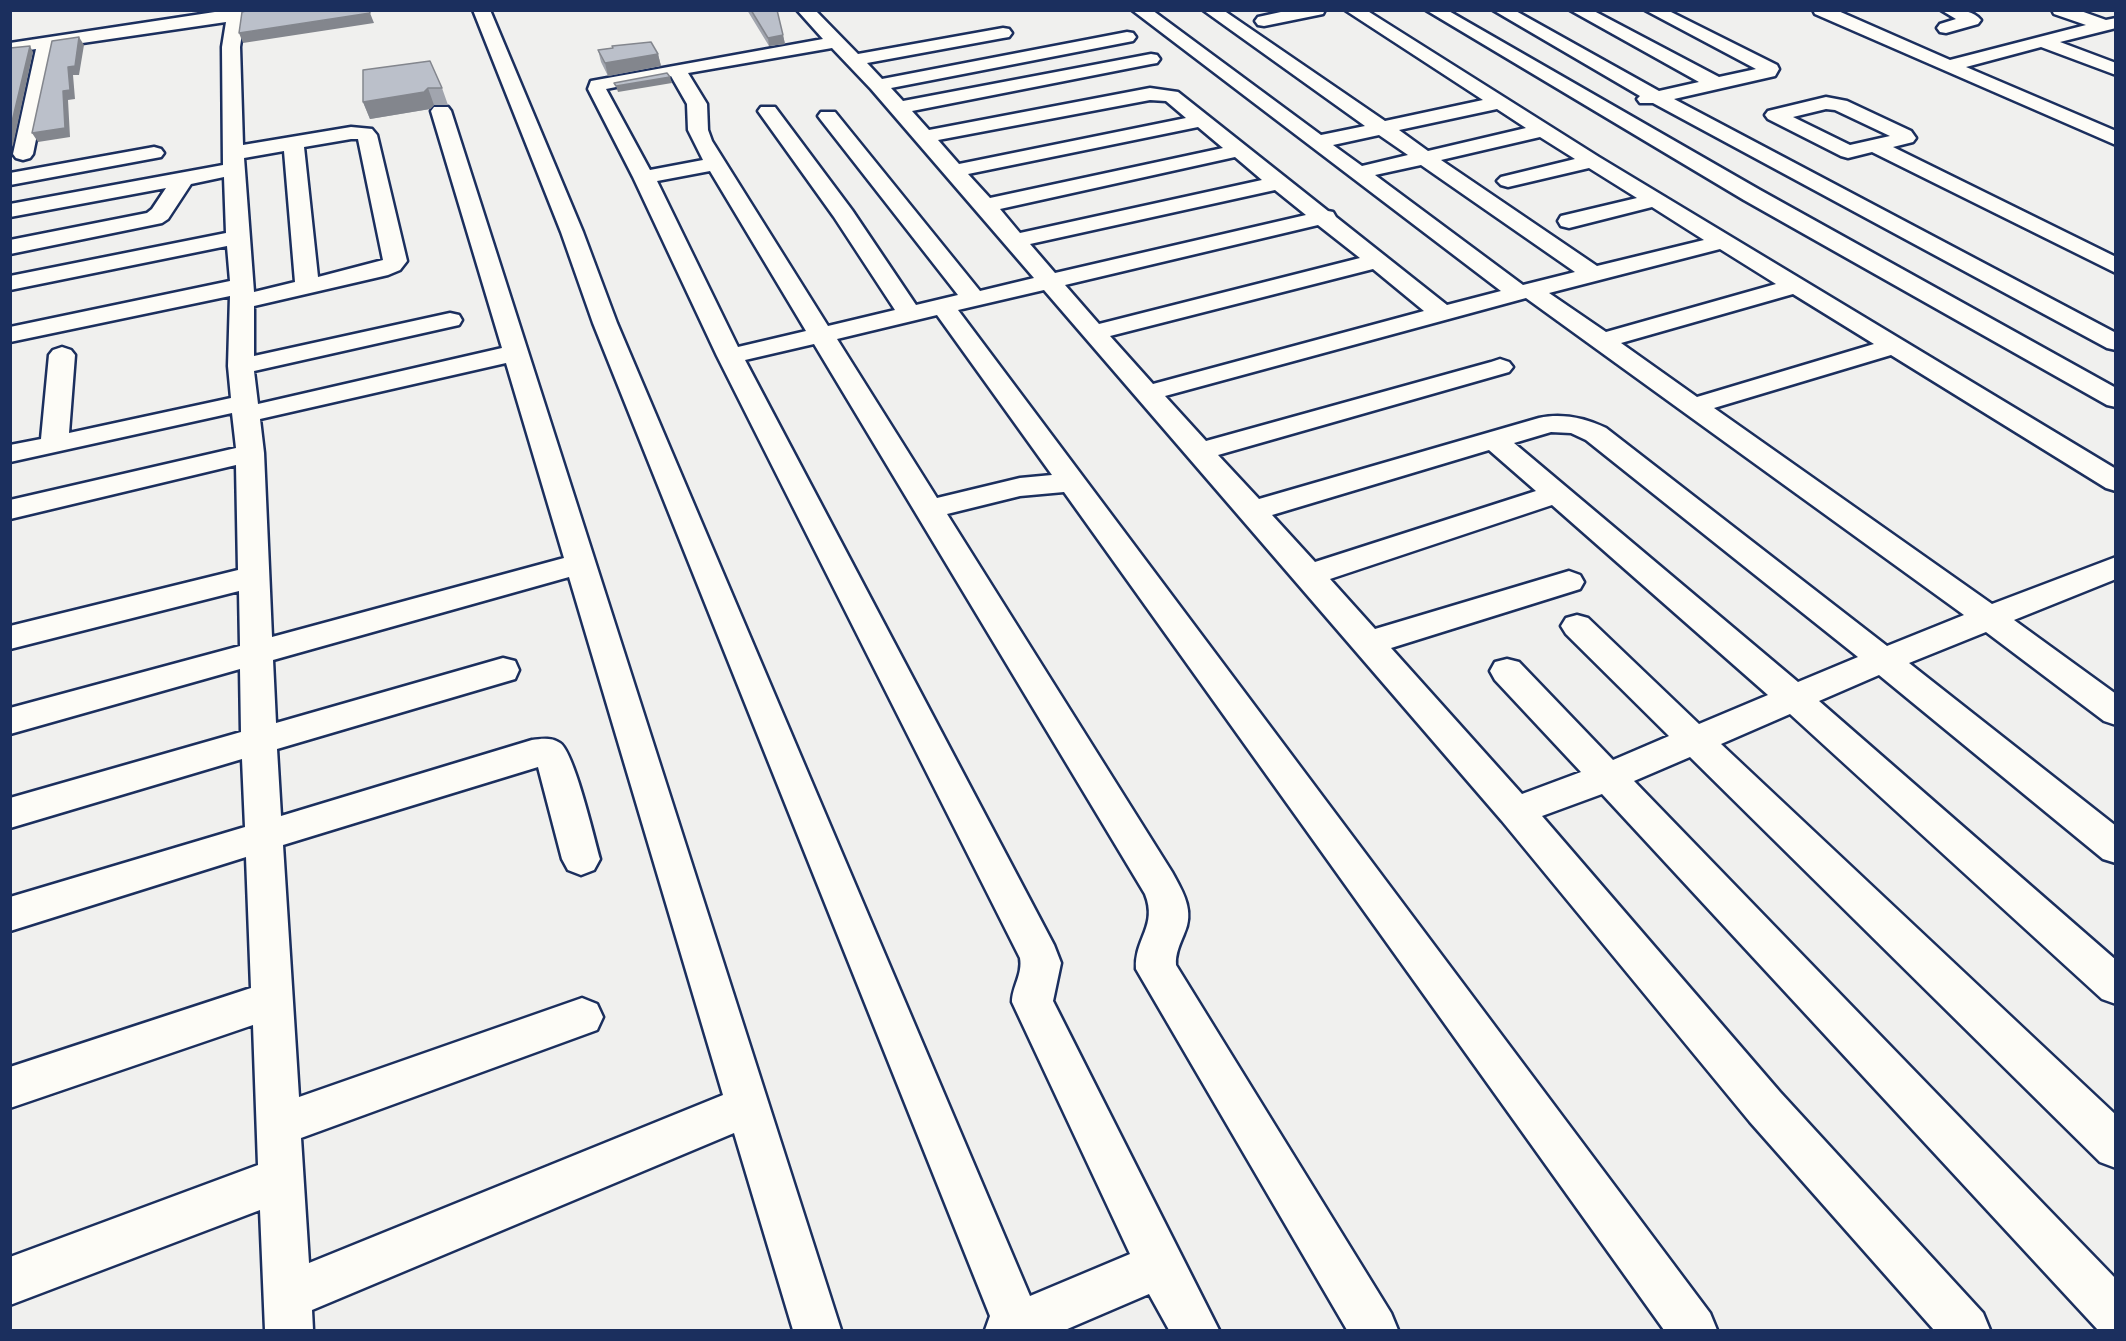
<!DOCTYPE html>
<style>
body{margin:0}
#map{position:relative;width:2126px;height:1341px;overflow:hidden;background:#f0f0ee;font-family:"Shantell Sans",sans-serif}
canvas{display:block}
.frame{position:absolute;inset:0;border:12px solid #1b2f5e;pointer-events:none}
</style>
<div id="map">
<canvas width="2126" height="1341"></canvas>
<div class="frame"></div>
</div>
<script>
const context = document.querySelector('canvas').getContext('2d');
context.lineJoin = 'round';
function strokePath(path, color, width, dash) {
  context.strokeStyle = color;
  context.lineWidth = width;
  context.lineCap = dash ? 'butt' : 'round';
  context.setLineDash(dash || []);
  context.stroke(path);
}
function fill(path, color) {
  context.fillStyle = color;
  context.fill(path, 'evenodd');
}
const minor = new Path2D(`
 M228,10h50l-8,5 -26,4 -4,28 3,98 108,-18 21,2 5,6 30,126 -7,9 -12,5 -134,31v50l196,-43 9,2 3,5 -3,5 -9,2 -196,44 4,33 244,-56 -71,-237 3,-4h14l3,4 390,1219h-48l-59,-197 -422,177 1,20h-48l-5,-120 -250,95v-48l248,-92 -5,-140 -243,83v-41l241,-79 -5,-131 -236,74v-34l235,-70 -3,-68 -232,69v-30l231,-66 -1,-63 -230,65v-26l230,-62 -1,-55 -229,58v-23l228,-56 -2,-105 -226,54v-19l226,-52 -4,-35 -222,49v-17l31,-6 8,-84 4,-5 9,-3 9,3 4,5 -6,78 162,-35 -3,-32 2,-70 -220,46v-15l220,-46 -3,-35 -217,44v-14l216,-43 -2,-56 -33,7 -23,35 -6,4 -152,31v-14l137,-27 5,-4 14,-21 -156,29v-13l213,-39 -1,-118 4,-25 -171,25 -22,107 -3,4 -7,2 -7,-2 -3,-4 23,-105 -26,4v-10zM351,139h7l25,121 -65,17 -14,-130zM284,151l11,131 -41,10 -10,-134zM506,363l58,195 -292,79 -8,-184 -4,-34zM569,577l154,518 -414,168 -8,-125 296,-108 6,-13 -6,-13 -15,-6 -283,99 -16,-252 255,-78 24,92 6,11 13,5 13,-5 6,-11c-6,-21 -26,-107 -40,-116 -9,-6 -19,-4 -28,-3l-251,76 -4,-67 238,-70 4,-9 -4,-9 -12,-3 -227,65 -3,-63z
 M473,10h17l93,222 34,91 413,973 100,-42 -118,-252c0,-15 11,-28 8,-44l-303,-602 -84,-179 -45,-88 3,-8 232,-42 -26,-29h18l43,44 145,-26 6,1 3,4 -3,4 -6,1 -136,25 15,16 245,-47 6,1 3,4 -3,4 -242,47 12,13 248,-47 6,1 3,4 -3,4 -6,1 -239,47 17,19 221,-42 28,4 150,119 5,1 3,5 111,88 54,-14 -369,-281h20l169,125 44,-9 -162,-116h20l162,111 98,-21 -138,-90h21l233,147 517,312v22l-10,-3 -215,-133 -177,53 278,196 124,-47v22l-102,41 102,74v31l-12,-4 -118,-89 -77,31 207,163v37l-13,-4 -224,-184 -60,26 297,259v44l-14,-5 -312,-285 -69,30 395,371v53l-16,-6 -410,-405 -56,24 482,498v51h-18l-496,-536 -60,22 238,276 203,221 7,17h-56l-184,-208 -248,-301 -458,-531 -86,20 752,1003 7,17h-53l-600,-838 -44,4 -73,18 225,358c11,20 23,39 12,62 -4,10 -9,20 -8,31l215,348 7,17h-51l-211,-361c-2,-30 22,-43 9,-75l-331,-550 -69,16 309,585 7,18 -8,38 166,329h-50l-20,-36 -84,36h-80l5,-14 -397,-993 -32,-91zM832,48l39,41 163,189 -54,13 -145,-179h-14l-3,4 3,4 137,175 -42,10 -64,-95 -77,-103h-14l-3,4 76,106 61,93 -67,16 -116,-185 -4,-11 -1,-26 -19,-31zM671,76l16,28 1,26 15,30 -53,10 -44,-81zM1150,100l16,1 20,17 -227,46 -21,-24zM1497,109l29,19 -98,23 -29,-21zM1198,127l25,21 -233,50 -22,-24zM1379,135l29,20 -46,11 -29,-21zM1540,137l35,22 -74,18 -4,4 4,4 7,2 81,-19 48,30 -76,18 -3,5 3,5 8,2 83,-21 52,33 -107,26 -156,-106zM1235,157l27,23 -242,53 -20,-24zM1421,165l154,107 -52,13 -148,-110zM710,171l96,160 -68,16 -81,-166zM1275,190l31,25 -251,58 -25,-29zM1318,225l42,33 -261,66 -34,-39zM1720,249l56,35 -170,48 -57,-39zM1373,269l51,42 -271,73 -43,-48zM1793,294l81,50 -177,53 -76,-54zM1526,298l438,317 -77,31 -281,-218c-21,-10 -44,-15 -67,-10l-280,81 -41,-44 291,-83 4,-5 -4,-5 -9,-3 -9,3 -285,79 -41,-45zM937,315l115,160 -32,3 -83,20 -100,-159zM1551,432l20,1 15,7 272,217 -60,25 -284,-239zM1489,450l47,41 -221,71 -43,-47zM1552,505l216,190 -69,29 -111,-106 -11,-3 -11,3 -5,8 5,8 103,102 -56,24 -94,-98 -12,-3 -12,3 -5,9 5,9 86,92 -59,22 -131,-146 189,-59 4,-7 -4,-7 -11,-4 -194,58 -45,-50z
 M1290,10h35l-2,4 -59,12 -6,-1 -3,-4 3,-4z
 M1426,10h21l313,180 356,198v19l-9,-2 -363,-205z
 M1493,10h21l145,81 40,-9 -129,-72h22l127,67 37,-8 -111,-59h22l110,55 2,4 -4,7 -101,23 442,234v17l-9,-2 -454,-245h-13l-3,-4 3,-3z
 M1813,10h23l114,50 136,-35 -32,-11 -2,-4h26l28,10 10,-2v10l-56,14 56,21v12l-75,-28 -75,20 150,64v14l-301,-131z
 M1941,10c14,0 30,-2 40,10l-3,4 -32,9 -6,-1 -3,-4 3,-4 16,-5z
 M1826,97l21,4 64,30 5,7 -3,4 -20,5 223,110v16l-244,-121 -24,6 -7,-2 -73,-37 -3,-4 3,-4zM1826,109l9,1 55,26 -40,9 -57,-28z
 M154,147l7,2 3,4 -3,4 -151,28v-12z`);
strokePath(minor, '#1b2f5e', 5);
fill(minor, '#fdfcf7');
fill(new Path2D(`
 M747,10h30l8,34 -16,2z
 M612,46l46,8 3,12 -53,10 -7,-14 -3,-12 14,-2z
 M363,70l79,18 6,17h-14l-4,4 -60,10 -7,-17z`), '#a1a5ae');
fill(new Path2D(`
 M370,13l4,10 -131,20 -4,-10z
 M783,35l2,9 -16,2 -1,-8z
 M79,37l5,8 -5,30h-6l2,24 -7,1 2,37 -32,5 -6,-9 36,-66z
 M30,46l3,6 -20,93 -3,1v-16z
 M658,54l3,12 -53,10 -3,-13z
 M670,77l2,6 -54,9 -2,-6z
 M428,88l6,17 -4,4 -60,10 -7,-17z`), '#83868d');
const building = new Path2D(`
 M249,10h120l1,3 -131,20 3,-21z
 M751,10h26l6,25 -15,3z
 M79,37l-4,29 -7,1 2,23 -7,1 2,37 -33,5 20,-92z
 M651,42l7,12 -53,9 -7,-13 15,-2 -1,-2z
 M30,46l-20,84v-82z
 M430,61l12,27h-14l-4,4 -61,10v-32z
 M667,73l3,4 -54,9 -2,-3z`);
fill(building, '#bbc0ca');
strokePath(building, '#83868d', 1.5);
</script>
